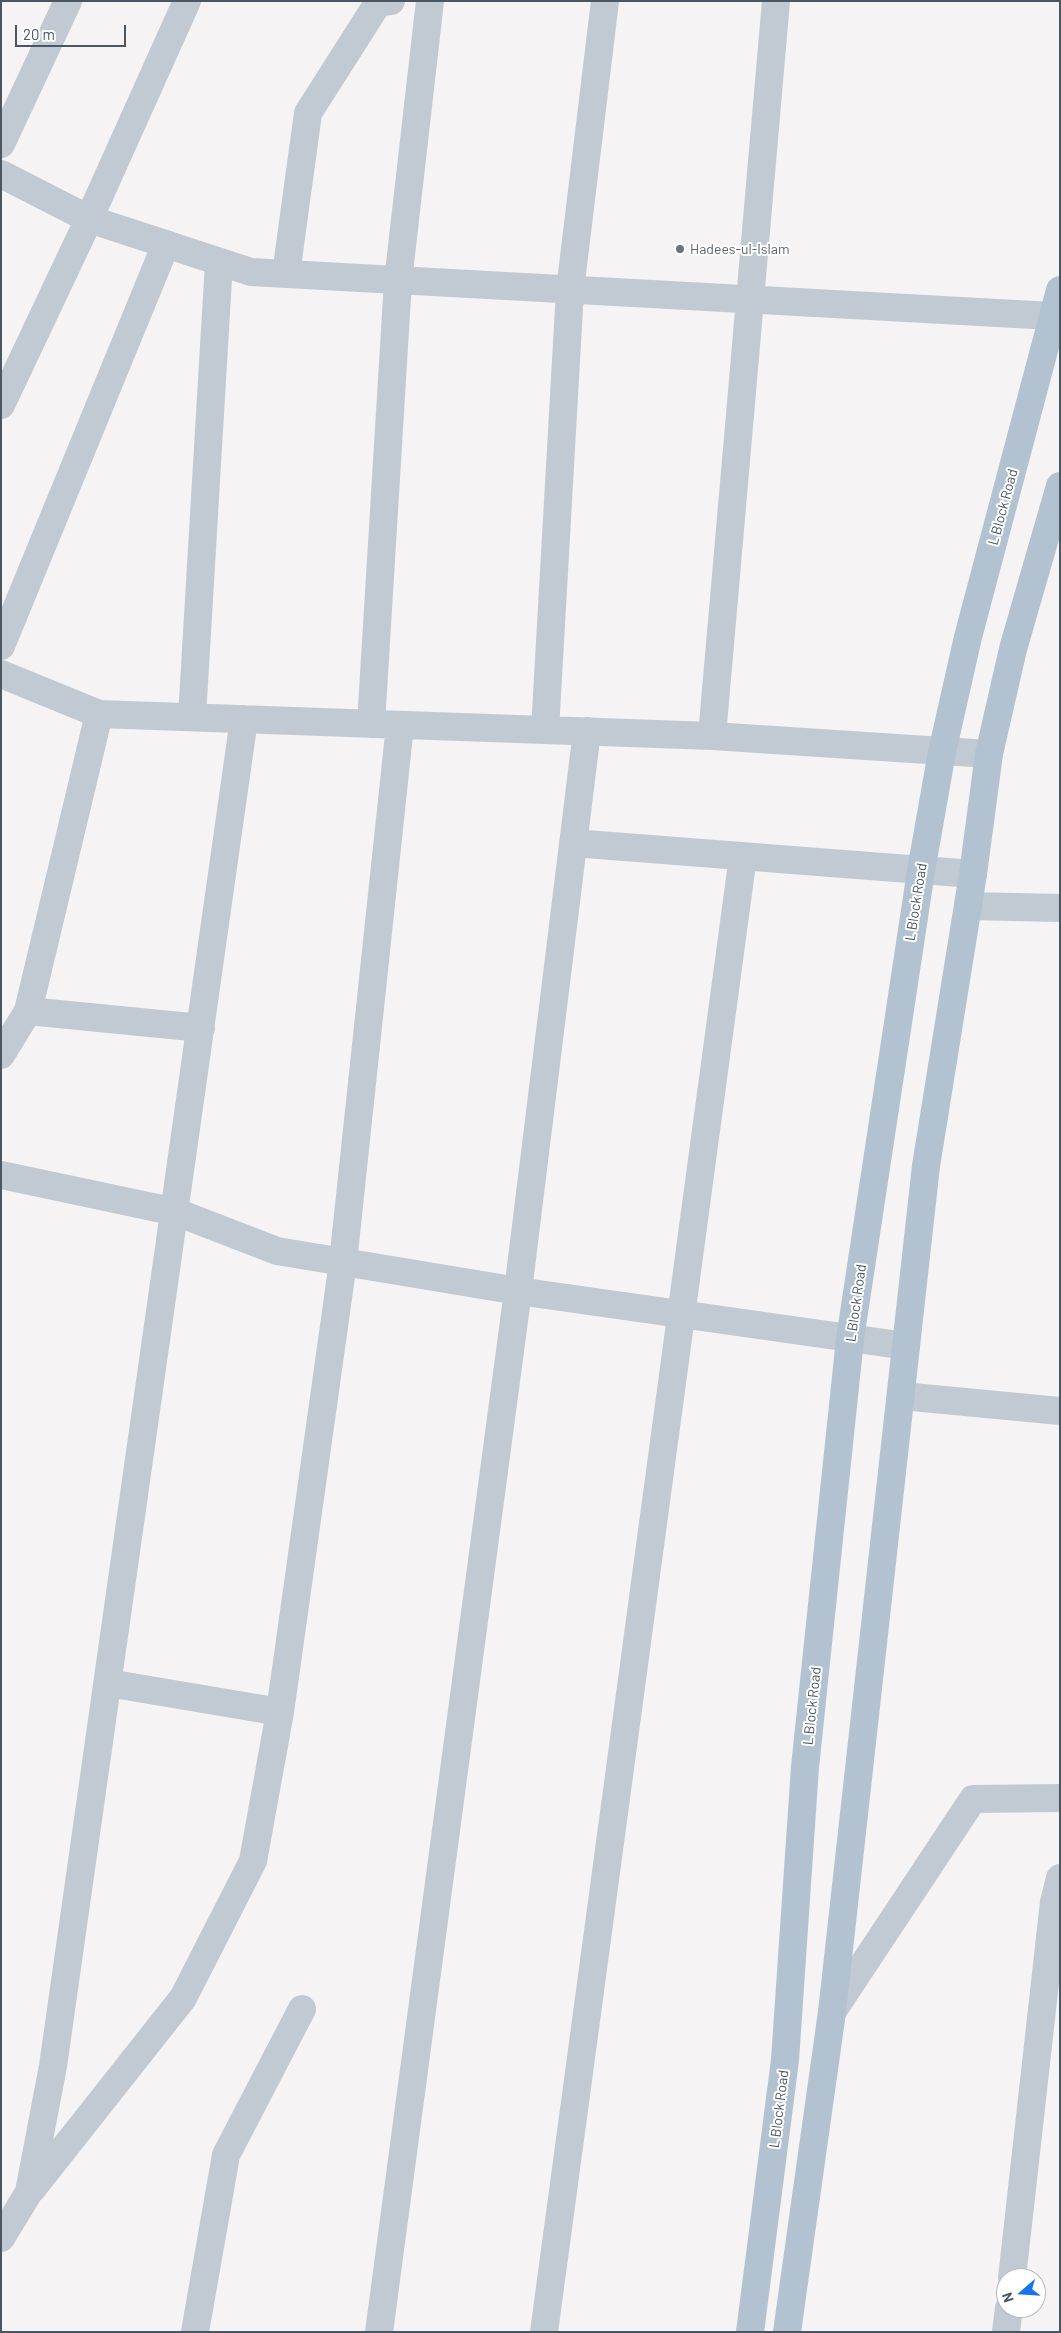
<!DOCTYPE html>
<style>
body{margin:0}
#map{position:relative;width:1061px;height:2333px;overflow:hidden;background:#f5f3f3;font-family:Barlow,sans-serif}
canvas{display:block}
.frame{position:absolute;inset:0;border:2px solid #4a5661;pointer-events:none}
.north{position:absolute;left:996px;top:2268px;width:50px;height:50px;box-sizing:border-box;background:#fff;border:1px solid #b7bbc0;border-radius:50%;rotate:251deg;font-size:14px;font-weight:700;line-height:20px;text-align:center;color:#4a5661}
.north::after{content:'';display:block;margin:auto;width:18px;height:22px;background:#1a73e8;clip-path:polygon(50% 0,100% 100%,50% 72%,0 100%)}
.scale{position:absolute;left:15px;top:25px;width:111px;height:22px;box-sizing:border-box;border:2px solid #4a5661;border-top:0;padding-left:6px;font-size:15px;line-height:18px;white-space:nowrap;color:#4a5661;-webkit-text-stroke:4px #fff;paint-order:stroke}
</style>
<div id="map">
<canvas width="1061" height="2333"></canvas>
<div class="frame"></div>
<div class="north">N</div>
<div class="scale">20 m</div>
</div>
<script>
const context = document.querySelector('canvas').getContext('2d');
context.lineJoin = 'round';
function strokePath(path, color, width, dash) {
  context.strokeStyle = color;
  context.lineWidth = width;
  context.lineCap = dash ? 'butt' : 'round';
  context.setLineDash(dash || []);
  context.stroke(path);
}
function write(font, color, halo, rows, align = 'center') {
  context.font = font + ' Barlow,sans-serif';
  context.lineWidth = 4;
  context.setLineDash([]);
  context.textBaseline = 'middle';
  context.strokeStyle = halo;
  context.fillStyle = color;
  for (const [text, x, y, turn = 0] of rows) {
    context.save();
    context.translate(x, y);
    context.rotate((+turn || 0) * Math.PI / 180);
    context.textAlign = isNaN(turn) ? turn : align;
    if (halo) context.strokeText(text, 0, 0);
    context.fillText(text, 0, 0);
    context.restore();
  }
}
strokePath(new Path2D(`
 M1,144l67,-143
 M1,174l88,45 162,53 801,44
 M286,274l22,-161 70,-110 13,-2
 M1,405l88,-186 98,-218
 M1,646l165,-402
 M1,674l98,40 613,22 277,18
 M192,717l27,-455
 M371,724l27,-443 32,-280
 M545,730l25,-440 35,-289
 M712,736l64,-735
 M573,843l400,31
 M968,906l92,2
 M28,1011l173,17
 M1,1055l27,-44 71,-297
 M1,1175l175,37 101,39 241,40 388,55
 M902,1396l158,15
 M280,1712l63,-450 57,-537
 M832,2012l141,-213 87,-1
 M32,2189l151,-191 70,-137 27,-149 -172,-29
 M1,2238l28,-46 24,-126 191,-1347
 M1012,2278l42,-376 6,-24
 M195,2332l31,-177 76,-146
 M379,2332l139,-1041 69,-560
 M544,2332l199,-1476
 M1006,2332l3,-24`), '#c1cad2', 28);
strokePath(new Path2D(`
 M750,2332l35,-272 20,-293 45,-428 71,-468 21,-119 26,-115 92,-347
 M787,2332l45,-320 94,-846 47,-292 16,-120 24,-105 47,-163`), '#b3c2d1', 28);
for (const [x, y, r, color] of [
 [680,249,5,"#6b7280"]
]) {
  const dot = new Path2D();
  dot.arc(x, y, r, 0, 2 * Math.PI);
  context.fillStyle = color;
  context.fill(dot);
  strokePath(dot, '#fff', 2);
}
write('14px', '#5b616d', '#fff', [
 ["Hadees-ul-Islam",690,249]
], 'left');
write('14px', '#4a5661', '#fff', [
 ["L Block Road",1003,507,-75],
 ["L Block Road",916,902,-81],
 ["L Block Road",856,1303,-82],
 ["L Block Road",812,1706,-84],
 ["L Block Road",779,2109,-83]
]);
</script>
